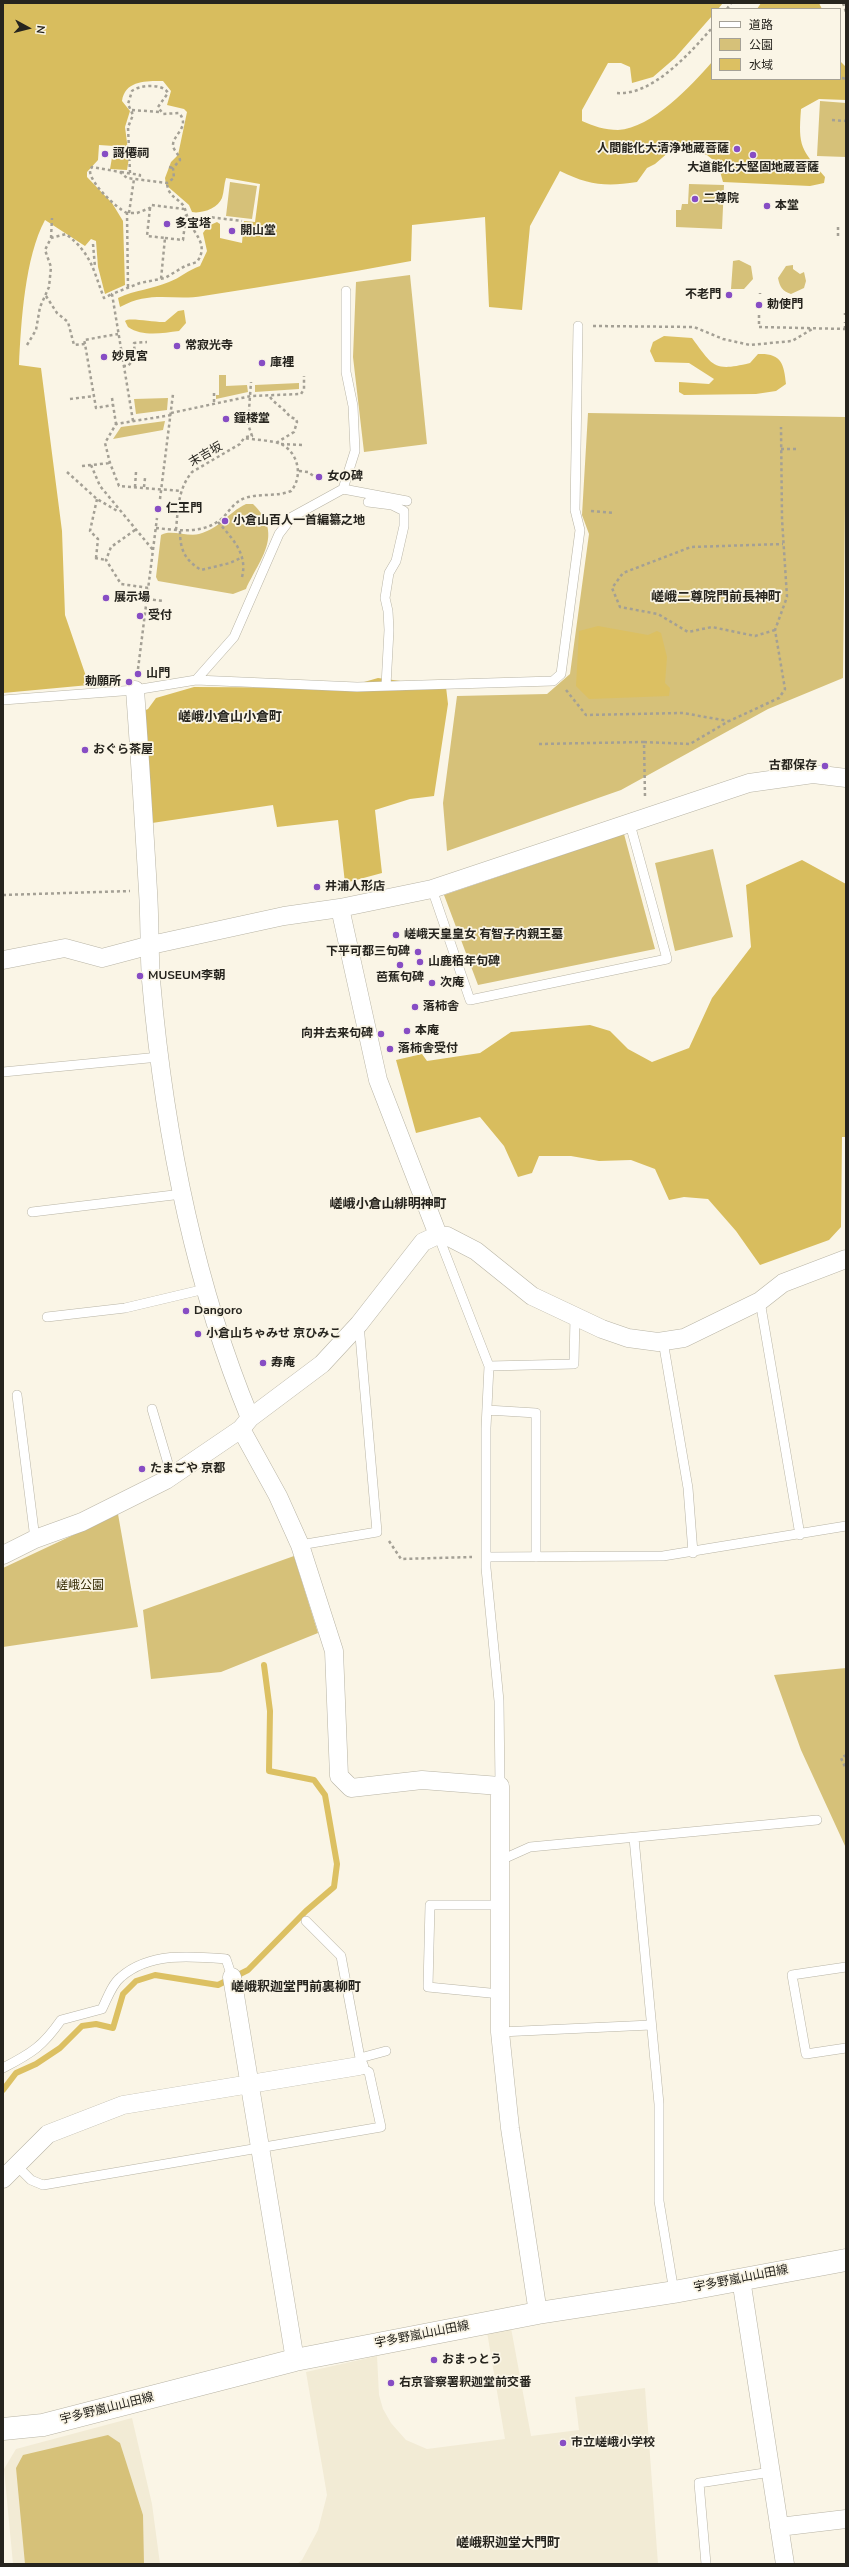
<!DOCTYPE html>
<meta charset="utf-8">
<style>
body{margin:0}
#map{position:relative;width:849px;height:2567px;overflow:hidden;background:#faf5e6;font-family:"Nunito Sans","Noto Sans JP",sans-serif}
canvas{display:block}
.frame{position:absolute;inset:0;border:4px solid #26241e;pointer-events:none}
.legend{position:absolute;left:711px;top:8px;width:130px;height:72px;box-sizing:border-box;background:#faf5e6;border:1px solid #a5a196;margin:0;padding:5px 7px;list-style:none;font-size:12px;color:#26241e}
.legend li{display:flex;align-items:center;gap:8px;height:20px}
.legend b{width:20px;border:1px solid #a5a196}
.north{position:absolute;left:8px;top:8px;width:40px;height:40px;-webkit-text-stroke:3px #faf5e6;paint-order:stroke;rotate:97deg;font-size:11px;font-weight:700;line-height:16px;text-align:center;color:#26241e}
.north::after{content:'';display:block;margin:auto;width:14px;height:18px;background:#26241e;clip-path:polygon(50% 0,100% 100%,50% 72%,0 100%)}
</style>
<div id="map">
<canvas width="849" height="2567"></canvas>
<div class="frame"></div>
<ul class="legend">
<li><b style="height:5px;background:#fff"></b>道路</li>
<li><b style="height:11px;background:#d6c179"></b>公園</li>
<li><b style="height:11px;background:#dcc062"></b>水域</li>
</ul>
<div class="north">N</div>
</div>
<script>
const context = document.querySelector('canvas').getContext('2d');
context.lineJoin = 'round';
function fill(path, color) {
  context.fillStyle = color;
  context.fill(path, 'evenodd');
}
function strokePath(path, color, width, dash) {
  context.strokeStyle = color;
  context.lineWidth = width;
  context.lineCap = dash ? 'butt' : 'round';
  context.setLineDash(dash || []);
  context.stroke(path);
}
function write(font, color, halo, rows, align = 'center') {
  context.font = font + ' "Nunito Sans","Noto Sans JP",sans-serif';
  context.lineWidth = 3.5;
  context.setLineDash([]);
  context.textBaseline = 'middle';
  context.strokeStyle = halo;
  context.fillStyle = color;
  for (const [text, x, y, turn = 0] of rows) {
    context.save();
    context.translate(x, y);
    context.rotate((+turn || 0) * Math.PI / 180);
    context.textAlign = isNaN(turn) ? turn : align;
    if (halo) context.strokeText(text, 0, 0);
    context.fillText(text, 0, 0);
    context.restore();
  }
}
fill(new Path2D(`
 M511,2328l20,108 48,-6 -4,-33 70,-9 13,176h-361l5,-4 16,-30 9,-35 -21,-123 71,-16 2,39 4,14 8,14 15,17 21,9 78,-10 -18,-107z
 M132,2418l20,86 8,60h-147l-9,-95 12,-20z`), '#f2ebd5');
fill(new Path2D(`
 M820,101l26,2v54l-29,-1z
 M230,182l27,4 -5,33 -26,-3z
 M689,184l35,1 -2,44 -46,-2v-17h5l1,-6h6z
 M739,260l12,6 2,13 -9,10h-13l2,-28z
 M793,265v4l7,5 4,-2 2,9 -2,7 -13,6c-9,-3 -11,-7 -13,-16l8,-12z
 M410,275l17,169 -63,8 -11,-95 3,-75z
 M219,375h7v11l21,-1 1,7 -32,7v-4h3z
 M299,383v6l-44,3v-7z
 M168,398l-1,12 -31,4 -2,-15z
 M588,413l258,4 -3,261 -75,31 -147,81 -174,61 -4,-48 14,-107 90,-2 23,-20 19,-140 -7,-19z
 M165,421l-2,9 -50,9 8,-12z
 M246,504h7c31,30 8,53 -7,85l-13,5 -75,-13 -2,-4 5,-42c9,-6 27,2 38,-1 22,-6 28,-21 47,-30z
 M624,834l31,115 -177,36 -34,-90z
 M713,849l20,88 -58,14 -20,-88z
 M118,1514l20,113 -135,20v-79z
 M294,1556l24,77 -97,39 -70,7 -8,-69z
 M846,1668v180l-45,-98 -27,-75z
 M108,2435l12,8 23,72 1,49h-119l-9,-96 7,-13z`), '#d6c179');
fill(new Path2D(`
 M3,3h720l-5,6h-6v7l-37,42 -22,19 -21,6 -2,-16 -9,-4h-13l-26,47v11c11,5 23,9 36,9 34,-2 73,-44 94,-68v17h128v-18l6,6v33l-27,-1 -18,10c-3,38 0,40 24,68l-1,6 -14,3 -87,-4 -5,-18 -11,-9 -21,-7 -16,3 -15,13 -8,4 -10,14c-31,5 -49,3 -77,-11l-30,55 -8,84 -33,-3 -4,-90 -73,8 -1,36c-69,13 -138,24 -208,35 -30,5 -52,-6 -83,11l-2,-9c17,-8 35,-9 51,-16 11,-4 19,-12 31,-16l7,-15 -4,-18 5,-7 9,-4 3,2v14l22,5 2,-22 11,1 5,-38 -34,-6c-2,6 -2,14 -4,20 -4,10 -20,16 -30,14l-3,-7 -23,-20 -1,-7 6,-16 7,-7 9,-43 -3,-3 -17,-4 4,-14 -8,-10c-16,0 -38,-1 -41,20l8,10 -5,16 4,31 -2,12 -17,-1 4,-23 -15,-1 -1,15 -11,12v5l25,26 11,18 2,64 -20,9 -7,-27 -2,-26 -5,-2 -6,7 -40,-26c-20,37 -24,102 -26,145l22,3 21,163 3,84 24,70 -86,8z
 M761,3h58l3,6h-65z
 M378,678l68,9 2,17 -14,92 -24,3 -35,11 7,63 -37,10 -7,-63 -61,7 -4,-22 -121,18 -11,-111 7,-3 8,-11 38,-11 149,1z
 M802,860l44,24v253h-4l-1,90 -12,13 -69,25 -24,-34 -28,-32 -24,-2 -15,3 -14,-31 -24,-9 -32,1 -28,-5h-32l-7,17 -14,4 -14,-31 -24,-29 -64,16 -20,-73 26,-6 5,7 53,-8 31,-21 79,-7 20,6 18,18 24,13 37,-14 23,-50 39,-51 -5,-62z`), '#d8bd5e');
fill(new Path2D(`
 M184,310l2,13 -7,8c-17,2 -36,6 -51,-4l-3,-6c4,-4 31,2 40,1l13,-11z
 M664,336l28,2c21,28 21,34 58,25l8,-9c23,-1 26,9 28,30l-10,7 -20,3 -72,1 -5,-3v-10l30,2 5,-5 -25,-16 -34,-1 -5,-11 3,-9z
 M598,626l50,9 9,-4 4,2 6,24 -2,26 5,5 -1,8 -80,3 -13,-13 3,-55z`), '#dcc062');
strokePath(new Path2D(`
 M3,2090l13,-17 20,-9 24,-16 22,-22 14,-2 17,4 10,-34 13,-13 19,-6 63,10 30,-15 58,-59 28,-24 3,-23 -12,-69 -11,-15 -45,-9 1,-60 -6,-46`), '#dcc062', 6);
const service = new Path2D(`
 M343,489l64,12
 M368,502l24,3 12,6v15l-8,35 -7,12 -4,25 3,13 1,19 -3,56
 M196,680l38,-43 45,-103 13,-17 51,-28 12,-38 -2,-45 -7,-34v-81
 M3,700l132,-10 61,-10 161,7 196,-6 8,-7 19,-144 -5,-20 3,-184
 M432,889l38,111 197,-41 -37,-135
 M3,1072l156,-15
 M32,1212l150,-18
 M438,1235l51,131 -3,62v140l13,133 1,85
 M760,1301l40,234
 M47,1317l78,-9 80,-19
 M663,1341l25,147 5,65
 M489,1366l85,-2 1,-48
 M17,1395l18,144
 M152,1409l20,68
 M487,1410l49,3v144
 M300,1545l77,-13 -18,-208
 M486,1557l177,-1 183,-30
 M634,1838l25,266v97l15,91
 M501,1860l29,-13 287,-27
 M499,1905h-69l-2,82 72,7
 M306,1921l35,35 19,102
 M846,1967l-54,8 14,79 40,-6
 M500,2032l151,-7
 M3,2068c29,-15 40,-22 58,-48l41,-11c5,-10 10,-25 19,-32 29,-25 70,-21 105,-18l6,18
 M16,2165l15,15 12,5 338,-58 -12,-55 -10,-6 1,-8 26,-7
 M706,2564l-7,-81 72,-11`);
const minor = new Path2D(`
 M135,690c5,67 9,134 13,201 2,30 1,60 3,89 13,150 42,300 99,438
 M340,908l38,172 60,155
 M3,960l62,-12 37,10 49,-13 133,-29 56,-8 92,-19 317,-106 64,-9 33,4
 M241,1429l37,67 22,49 34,106 5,125 12,12 71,-8 78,6v246l10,96 28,185
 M3,1555l32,-16 47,-17 84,-42 75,-51 9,-11 72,-54 37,-40 64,-82 15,-7 9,1 29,15 56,45 70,33 26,9 30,4 26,-4 76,-37 23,-18 63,-24
 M232,1977l63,383
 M3,2179l45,-45 75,-29 236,-39
 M741,2279l44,285
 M779,2527l67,-8`);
const primary = new Path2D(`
 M3,2429l40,-4 252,-65 243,-47 136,-21 172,-32`);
strokePath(service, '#b8b4a5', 10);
strokePath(minor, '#b8b4a5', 19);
strokePath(primary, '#b8b4a5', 23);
strokePath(new Path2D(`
 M843,3l3,9
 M727,9l4,-6
 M842,78l4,1
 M617,93c35,3 73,-40 95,-65
 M132,110l28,2
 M832,120l14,1
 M169,167l4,1
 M121,172l19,3 -1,4
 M150,208l-3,28 18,2 -4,41
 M127,213c-11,-5 -38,-31 -37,-43l2,-3 28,5 7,6 40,5 7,-5 -1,-10 7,-8c-1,-6 -6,-9 -7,-14 -1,-11 18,-19 6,-33l-16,1 -5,-7 10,-14c-5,-10 -29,-8 -36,-2l-4,13 5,11 -5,12 2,46
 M129,213l5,-34
 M188,220l21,-3 33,4
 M838,236v-12
 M51,238l1,-20
 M165,238l18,2 3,-25
 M93,244l2,23
 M128,287l-1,-74h10l13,-5 1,-3 33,4
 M760,293v1
 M46,296l11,17 11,9 6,23 11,-1 11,64 17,-3
 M759,315v12l87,2
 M845,315v-2
 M593,326l101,1 29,12 27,6 42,-4 22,-13
 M845,329v-7
 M85,344l-1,-4 34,-6
 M27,345l9,-15 4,-23 9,-20 2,-20 -6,-17 6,-12 15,-4c26,20 27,36 38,64l8,-4
 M123,366h5l7,-8 -1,-15 13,-1
 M214,393v11
 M270,397c6,8 14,11 20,20l6,2 1,3 -3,10 -18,11
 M112,398l4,26
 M70,399l24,-3
 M171,413l80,-17 50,-2 3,-5v-13
 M171,415l-55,9 -11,19 5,20 9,23 62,5
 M133,421l-21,-127 28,-11 25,-5 20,-12 12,-4c12,-17 -2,-27 -9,-42 -1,-4 -3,-13 -5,-15 -7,-8 -15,-9 -16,-22
 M246,437l6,-1 -4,-12 3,-42
 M281,444l22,1
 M781,449h15
 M91,465l9,21 53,64
 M82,466l28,-3
 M299,471l9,1 7,5
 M67,472l30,27 22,13
 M135,487l1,-15
 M144,487l1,-9
 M160,499l13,-105
 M591,511l23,2
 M218,522c14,16 30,32 24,55
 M156,528c20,2 43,6 61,-6 11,-6 14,-19 28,-24 15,-5 32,-1 46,-7 12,-14 8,-38 -10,-47 -10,-4 -26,-4 -37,-6
 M135,530l-24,17 -5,13 15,24 28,4
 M176,530c2,-21 2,-41 16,-58l48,-28 4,-6
 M180,531c0,19 5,29 21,39l29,-7 13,-6
 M95,558l11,2
 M96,558l2,-19 -8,-8 7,-32
 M147,599l16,2
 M775,630l-20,6 -43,-9 -24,5 -30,-18 -38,-7 -8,-19 11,-15 68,-26 92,-3
 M138,669l19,-151
 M566,690l20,25 97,-2 45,8
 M644,742l46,2 39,-23 50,-23 6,-9 -10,-59 12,-33 -5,-78 -1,-92
 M539,744l105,-2 1,55
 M3,895l127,-4
 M389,1541l12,18 71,-2
 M846,1755l-5,3 5,11`), '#a4a095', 2.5, [3, 3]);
strokePath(service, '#fff', 9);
strokePath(minor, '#fff', 18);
strokePath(primary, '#fff', 22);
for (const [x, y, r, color] of [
 [737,149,4,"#874dc4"],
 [105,154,4,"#874dc4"],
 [753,155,4,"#874dc4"],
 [695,199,4,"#874dc4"],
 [767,206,4,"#874dc4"],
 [167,224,4,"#874dc4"],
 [232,231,4,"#874dc4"],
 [729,295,4,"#874dc4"],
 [759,305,4,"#874dc4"],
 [177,346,4,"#874dc4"],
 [104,357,4,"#874dc4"],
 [262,363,4,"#874dc4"],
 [226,419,4,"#874dc4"],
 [319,477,4,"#874dc4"],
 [158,509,4,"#874dc4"],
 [225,521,4,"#874dc4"],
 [106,598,4,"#874dc4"],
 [140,616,4,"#874dc4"],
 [138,674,4,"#874dc4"],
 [129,682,4,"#874dc4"],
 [85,750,4,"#874dc4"],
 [825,766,4,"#874dc4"],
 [317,887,4,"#874dc4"],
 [396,935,4,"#874dc4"],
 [418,952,4,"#874dc4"],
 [420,962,4,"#874dc4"],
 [400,965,4,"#874dc4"],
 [140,976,4,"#874dc4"],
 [432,983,4,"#874dc4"],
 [415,1007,4,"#874dc4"],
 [407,1031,4,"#874dc4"],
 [381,1034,4,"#874dc4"],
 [390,1049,4,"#874dc4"],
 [186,1311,4,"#874dc4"],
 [198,1334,4,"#874dc4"],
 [263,1363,4,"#874dc4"],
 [142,1469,4,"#874dc4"],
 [434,2360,4,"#874dc4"],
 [391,2383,4,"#874dc4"],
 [563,2443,4,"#874dc4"]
]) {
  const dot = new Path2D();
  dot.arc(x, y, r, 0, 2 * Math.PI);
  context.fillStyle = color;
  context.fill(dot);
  strokePath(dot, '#faf5e6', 1.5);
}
write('bold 12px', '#26241e', '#faf5e6', [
 ["人間能化大清浄地蔵菩薩",729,149,"right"],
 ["謌僊祠",113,154],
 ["大道能化大堅固地蔵菩薩",753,168,"center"],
 ["二尊院",703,199],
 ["本堂",775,206],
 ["多宝塔",175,224],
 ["開山堂",240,231],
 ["不老門",721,295,"right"],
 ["勅使門",767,305],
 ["常寂光寺",185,346],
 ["妙見宮",112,357],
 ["庫裡",270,363],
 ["鐘楼堂",234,419],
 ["女の碑",327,477],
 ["仁王門",166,509],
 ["小倉山百人一首編纂之地",233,521],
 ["展示場",114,598],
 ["受付",148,616],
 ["山門",146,674],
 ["勅願所",121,682,"right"],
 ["おぐら茶屋",93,750],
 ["古都保存",817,766,"right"],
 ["井浦人形店",325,887],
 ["嵯峨天皇皇女 有智子内親王墓",404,935],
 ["下平可都三句碑",410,952,"right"],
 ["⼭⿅栢年句碑",428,962],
 ["MUSEUM李朝",148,976],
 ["芭蕉句碑",400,978,"center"],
 ["次庵",440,983],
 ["落柿舎",423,1007],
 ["本庵",415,1031],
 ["向井去来句碑",373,1034,"right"],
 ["落柿舎受付",398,1049],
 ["Dangoro",194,1311],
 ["小倉山ちゃみせ 京ひみこ",206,1334],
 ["寿庵",271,1363],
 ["たまごや 京都",150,1469],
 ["おまっとう",442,2360],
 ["右京警察署釈迦堂前交番",399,2383],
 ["市立嵯峨小学校",571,2443]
], 'left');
write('12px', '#26241e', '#faf5e6', [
 ["末吉坂",206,455,-30],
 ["宇多野嵐山山田線",741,2279,-11],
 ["宇多野嵐山山田線",422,2335,-11],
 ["宇多野嵐山山田線",107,2409,-14]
]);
write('12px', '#332800', '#faf5e6', [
 ["嵯峨公園",80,1586]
]);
write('bold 13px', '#26241e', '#faf5e6', [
 ["嵯峨二尊院門前長神町",716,598],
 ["嵯峨小倉山小倉町",230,718],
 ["嵯峨小倉山緋明神町",388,1205],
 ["嵯峨釈迦堂門前裏柳町",296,1988],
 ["嵯峨釈迦堂大門町",508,2544]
]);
</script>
